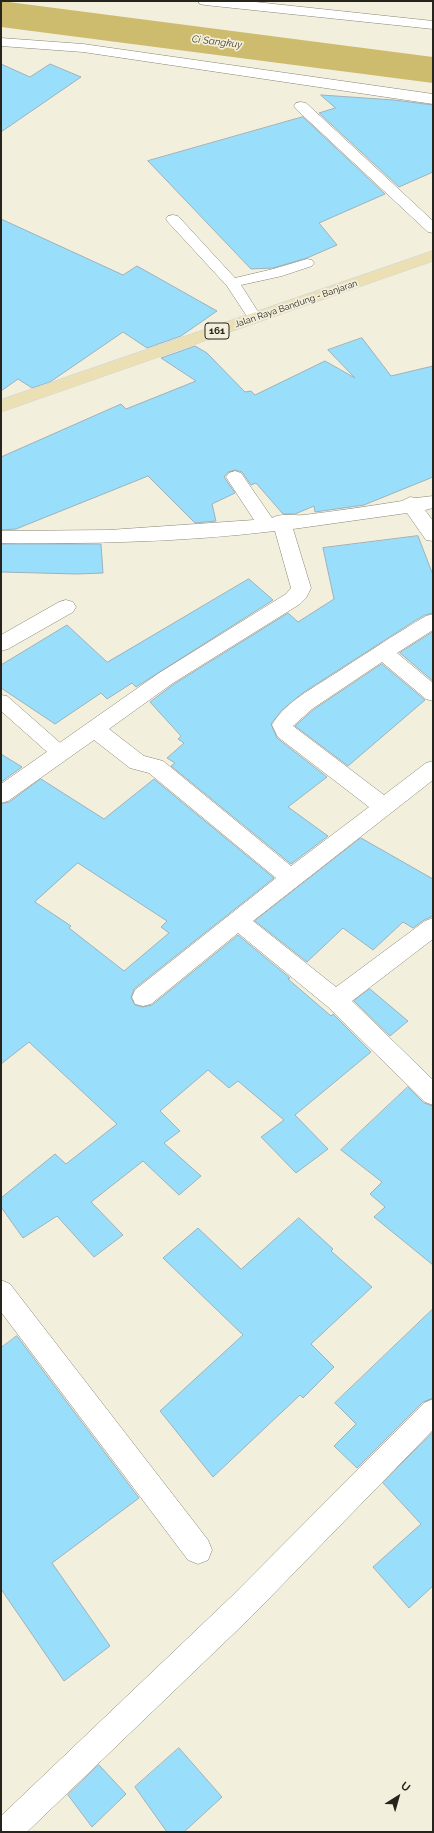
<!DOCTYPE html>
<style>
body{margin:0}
#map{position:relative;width:434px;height:1833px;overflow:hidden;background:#f3efdd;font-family:Raleway,sans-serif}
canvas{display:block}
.frame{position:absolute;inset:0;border:2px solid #26241d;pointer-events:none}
.north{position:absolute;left:378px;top:1777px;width:40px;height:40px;-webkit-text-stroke:3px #f3efdd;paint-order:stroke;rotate:37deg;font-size:11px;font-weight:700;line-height:16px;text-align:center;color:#26241d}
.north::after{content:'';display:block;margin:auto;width:14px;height:18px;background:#26241d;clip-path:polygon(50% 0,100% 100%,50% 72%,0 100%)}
</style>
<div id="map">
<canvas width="434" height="1833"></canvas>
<div class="frame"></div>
<div class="north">U</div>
</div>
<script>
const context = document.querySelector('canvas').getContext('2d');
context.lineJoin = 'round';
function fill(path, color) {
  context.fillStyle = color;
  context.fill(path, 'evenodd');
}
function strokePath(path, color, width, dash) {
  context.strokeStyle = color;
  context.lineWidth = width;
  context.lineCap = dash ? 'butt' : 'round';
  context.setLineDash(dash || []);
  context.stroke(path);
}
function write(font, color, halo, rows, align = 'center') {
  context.font = font + ' Raleway,sans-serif';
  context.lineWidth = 3.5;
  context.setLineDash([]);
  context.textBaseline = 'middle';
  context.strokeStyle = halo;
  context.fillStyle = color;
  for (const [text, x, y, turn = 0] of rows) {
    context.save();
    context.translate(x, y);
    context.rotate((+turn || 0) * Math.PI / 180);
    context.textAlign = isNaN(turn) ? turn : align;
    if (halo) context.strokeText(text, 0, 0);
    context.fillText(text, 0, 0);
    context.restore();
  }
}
fill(new Path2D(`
 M1,1l432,56v26l-432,-56z`), '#cdbc6e');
const building = new Path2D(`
 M1,64l29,13 20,-13 31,13 -80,55z
 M321,95l73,5 39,5v67l-34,15 -80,-74 16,-5z
 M303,117l82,77 -66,29 18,22 -30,13 -34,10 -22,1 -103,-108z
 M1,219l122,56 14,-9 80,45 -36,25 -34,12 -24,-16 -73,50 -18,6 -14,-9 -17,12z
 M362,338l29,38 42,-10v111l-69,28 -49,7 -1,-6 -19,8h-12l-27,-31 -5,2 -9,-13 -7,-2 -7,2 -4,5 11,16 -23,11 4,17 -21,2 -47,-47 -132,53 -15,1v-73l120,-53 5,5 70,-28 -35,-23 34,-12 12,7 38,39 6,-1 4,4 70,-34 30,17 -27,-28z
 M418,536l15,39v38l-8,2 -12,7 -109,70 -22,18 -11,14 6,14 50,39 -39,30 40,29 -37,28 -120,-98 4,-3 -8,-5 17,-15 -6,-4 3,-3 -31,-34 24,-18 114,-71 10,9 36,-23 -11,-51z
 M1,544h100l2,29 -26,1 -76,-2z
 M249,579l24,21 -137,87 -4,-4 -25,16 -6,-6 -46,31 -54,-36v-23l66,-40 40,37z
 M433,632v49l-33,-28z
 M382,664l43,36 -77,66 -53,-40 18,-16z
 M1,754l21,13 -21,15z
 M41,779l63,40 50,-40 120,99 -140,111 -3,9 4,7 8,2 9,-2 86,-70 52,43 -2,1 43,37 2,-2 38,38 -76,63 33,34 -32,24 -35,-36 23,-17 -46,-39 -9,7 -21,-18 -48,41 20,20 -16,12 37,33 -22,19 -36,-34 -52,41 32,33 -29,22 -37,-41 -34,22 -22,-31v-9l54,-44 11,10 51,-40 -88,-82 -28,22v-260l8,-2zM78,863l89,58 -6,6 8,6 -45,38 -55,-43 2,-2 -36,-24z
 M361,838l72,41v37l-9,4 -11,8 -10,-6 -30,28 -30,-22 -36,34 -52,-41z
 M370,989l38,32 -18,15 -36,-35z
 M408,1087l16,16 9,3v159l-59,-48 11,-10 -15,-13 12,-12 -41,-32z
 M299,1218l34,31 -2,2 41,36 -61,57 23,23 -31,31 -3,-3 -87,82 -53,-66 83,-76 -80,-77 35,-30 43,41z
 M433,1309v89l-10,4 -66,66 -23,-22 22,-22 -21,-21z
 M17,1336l122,162 -87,65 58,83 -46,35 -63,-92v-241z
 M433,1432v154l-24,22 -36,-41 48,-43 -38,-41z
 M179,1748l43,49 -38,35h-17l-32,-45z
 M99,1765l27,29 -34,33 -24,-32z`);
fill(building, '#99dffc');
strokePath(building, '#9db1ba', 1);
const service = new Path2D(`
 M301,102l5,1 127,118v12l-5,-1 -132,-123 -2,-3 2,-3z
 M173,215l5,1 57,62 38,-9 34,-10 5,1 2,3 -2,3 -30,10 -41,9 21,33 -2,3h-10l-23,-35 -59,-64 -2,-3 2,-3z
 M1,695l6,1 59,52 3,5 -3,5 -6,2 -6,-2 -53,-47z`);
const minor = new Path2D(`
 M198,1h48l187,20v8l-228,-24 -5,-1z
 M1,38l82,6 350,50v10l-350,-52 -82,-6z
 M235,471l6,2 31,45c8,-5 21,-2 32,-3 33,-4 66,-9 98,-14l8,-4 6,1 17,-2v12l-8,2 8,11v20l-7,-1 -19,-27 -114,16 18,59 -5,10 -6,6 -127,79 -64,46 35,27 19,5 128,105 78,-59 -91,-70 -6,-12c12,-21 36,-34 56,-47 33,-21 64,-42 98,-62l7,-2v16l-36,23 36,30v18l-7,-2 -44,-37 -70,47 -19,17 91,69 42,-32 7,-2v19l-180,141 83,66 89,-66 8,-3v21l-81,62 81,79v25l-8,-3 -97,-95 -90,-74 -87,71 -8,2 -8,-2 -3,-7 3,-7 141,-112 -127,-105 -19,-5 -36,-28 -86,61 -7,2v-19l158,-111 127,-79 5,-6 -16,-57c-91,11 -183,13 -274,12v-12l108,-1 145,-10 -28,-43 3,-4z
 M66,600l7,2 3,5 -3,5 -65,37 -7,2v-16l58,-33z
 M1,1280l9,4 198,256 4,10 -4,10 -10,4 -10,-4 -187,-248z
 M433,1399v31l-181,186 -225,216h-26v-16l231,-220 192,-193z`);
const primary = new Path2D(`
 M433,251v10l-432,151v-12z`);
strokePath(service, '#888574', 1);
strokePath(minor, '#888574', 1);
strokePath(primary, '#d4d3d2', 1);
fill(service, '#fff');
fill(minor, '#fff');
fill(primary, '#eae0b3');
write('9px', '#26241d', '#f3efdd', [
 ["Jalan Raya Bandung - Banjaran",296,304,-19]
]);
write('italic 10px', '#443d1b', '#f3efdd', [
 ["Ci Sangkuy",217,42,7]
]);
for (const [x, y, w] of [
 [217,331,24]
]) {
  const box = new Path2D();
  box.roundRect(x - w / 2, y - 8, w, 16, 3);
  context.fillStyle = '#f3efdd';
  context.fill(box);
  strokePath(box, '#26241d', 1);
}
write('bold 10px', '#26241d', null, [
 ["161",217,331]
]);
</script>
